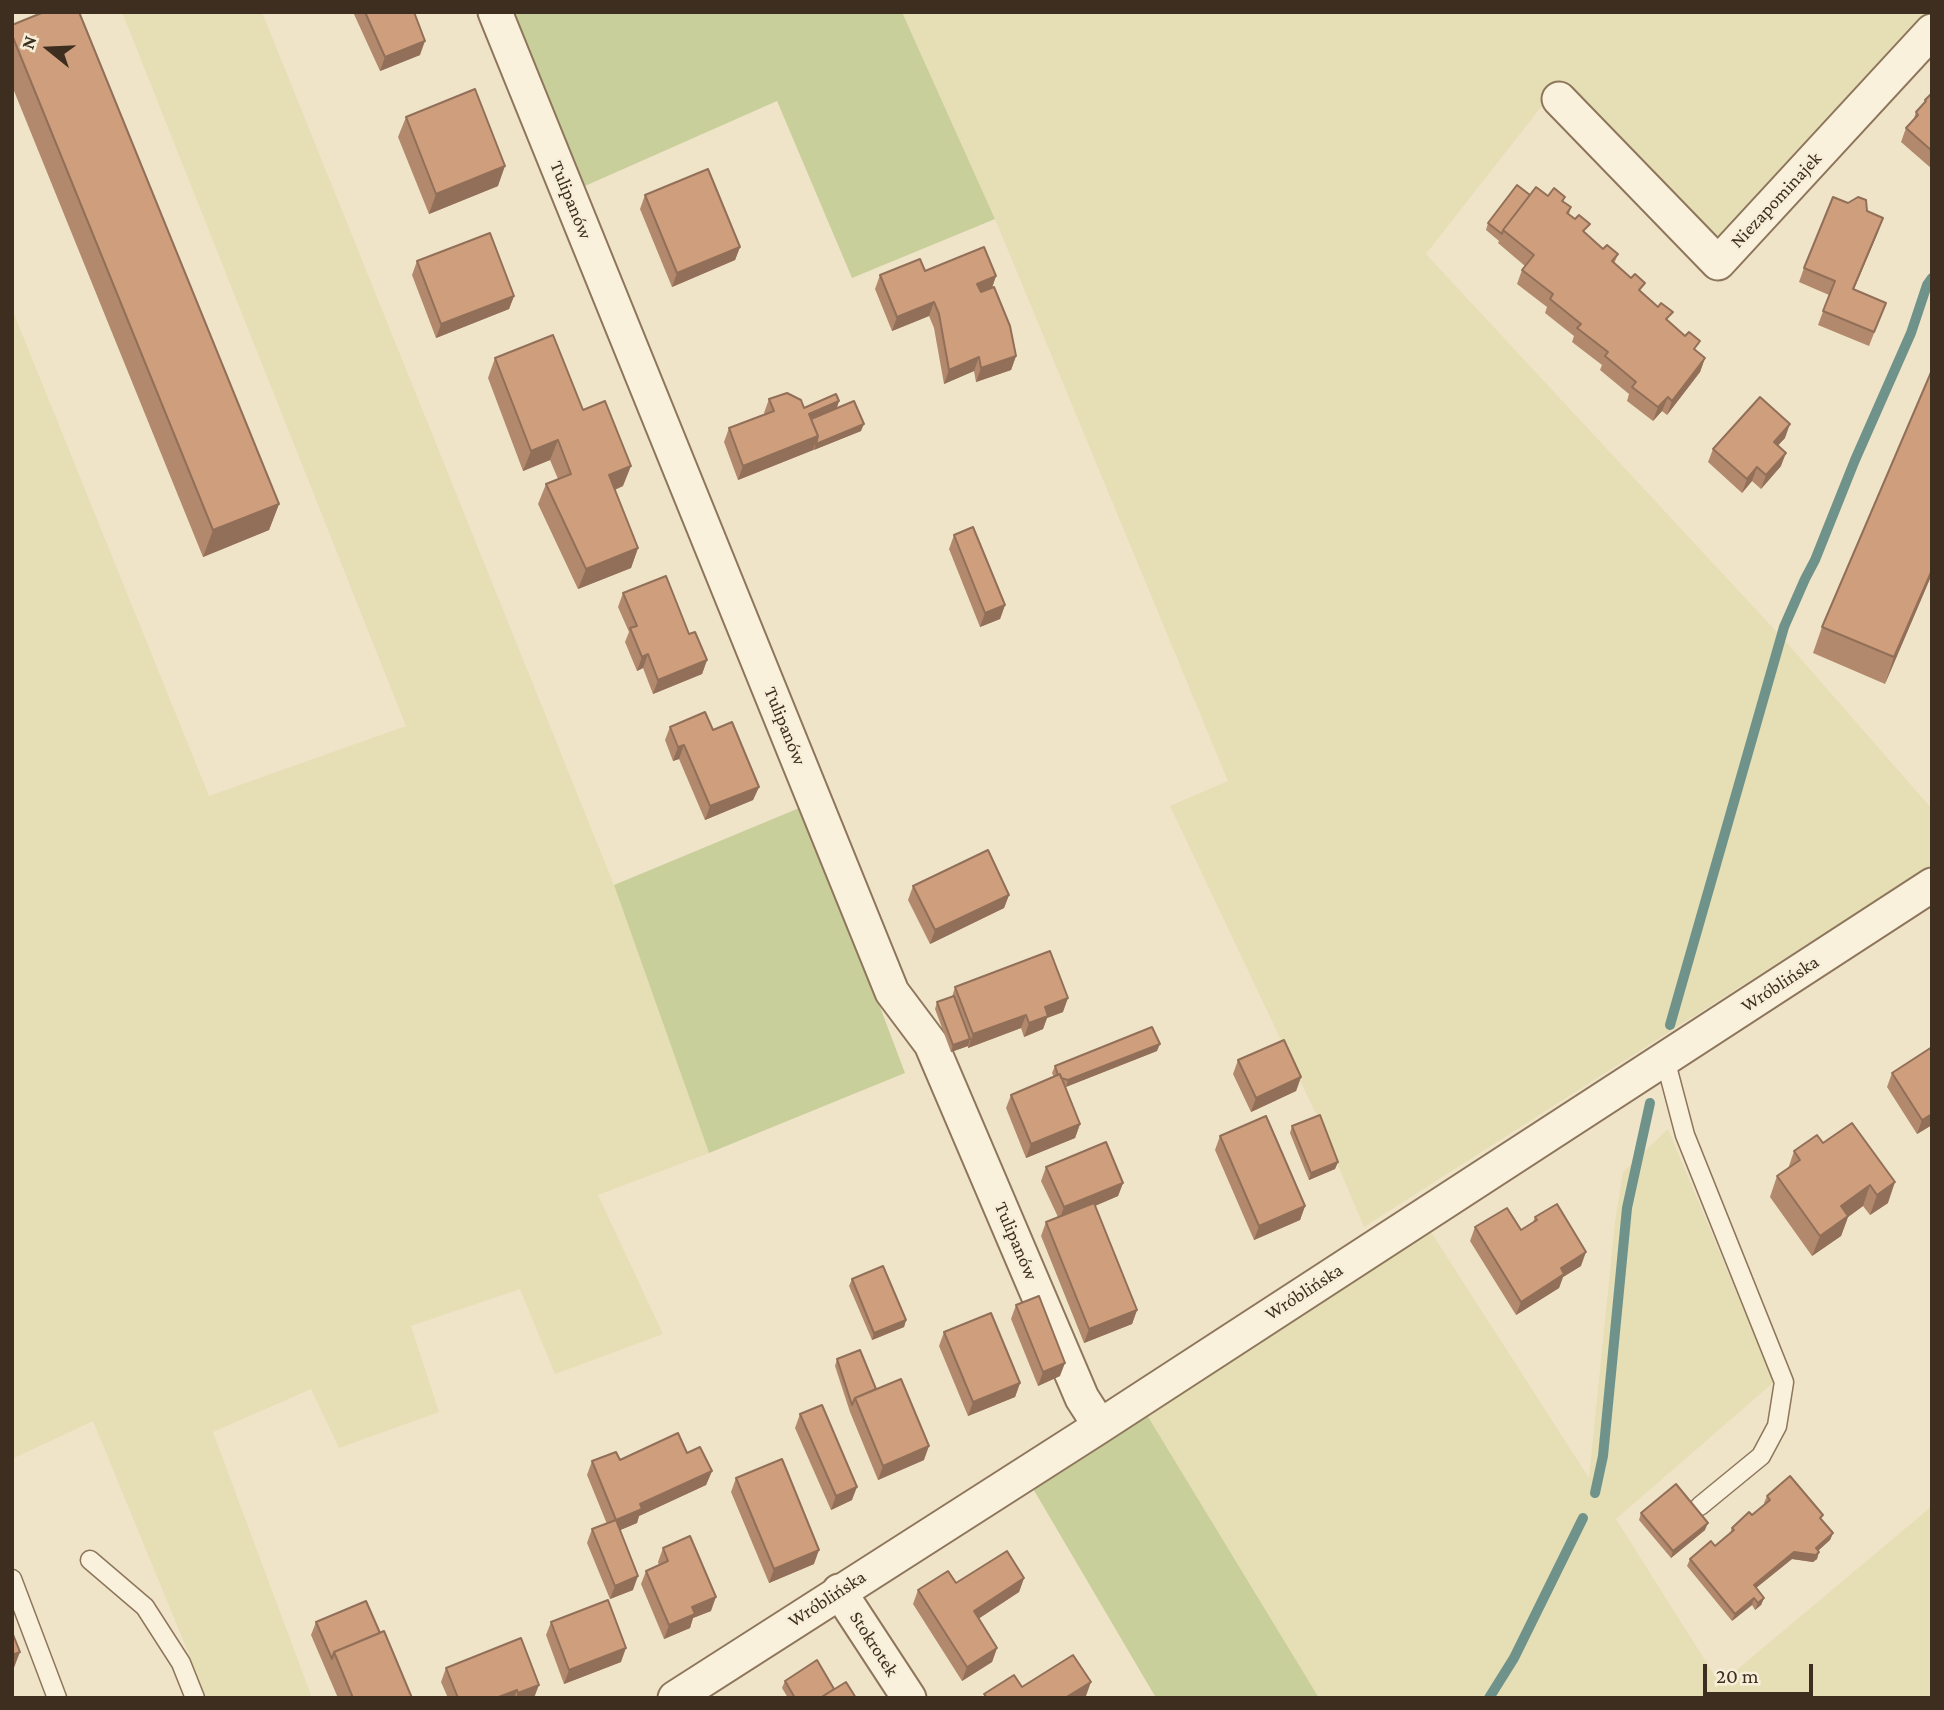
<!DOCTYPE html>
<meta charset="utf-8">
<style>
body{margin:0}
#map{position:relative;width:1944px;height:1710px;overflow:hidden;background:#f0e4c8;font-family:"Crimson Pro",serif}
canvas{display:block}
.frame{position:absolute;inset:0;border:14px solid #3d2e20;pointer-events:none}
.north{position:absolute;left:14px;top:14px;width:70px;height:70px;-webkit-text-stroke:5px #f7eed8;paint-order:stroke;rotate:288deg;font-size:19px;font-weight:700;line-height:28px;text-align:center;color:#3d2e20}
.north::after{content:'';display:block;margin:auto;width:24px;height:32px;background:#3d2e20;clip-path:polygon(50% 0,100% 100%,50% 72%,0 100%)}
.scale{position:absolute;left:1703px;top:1664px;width:110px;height:32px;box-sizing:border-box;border:4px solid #3d2e20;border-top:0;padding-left:9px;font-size:21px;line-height:24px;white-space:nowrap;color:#3d2e20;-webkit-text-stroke:5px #f7eed8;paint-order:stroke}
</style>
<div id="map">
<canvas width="1944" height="1710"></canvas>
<div class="frame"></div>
<div class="north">N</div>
<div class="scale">20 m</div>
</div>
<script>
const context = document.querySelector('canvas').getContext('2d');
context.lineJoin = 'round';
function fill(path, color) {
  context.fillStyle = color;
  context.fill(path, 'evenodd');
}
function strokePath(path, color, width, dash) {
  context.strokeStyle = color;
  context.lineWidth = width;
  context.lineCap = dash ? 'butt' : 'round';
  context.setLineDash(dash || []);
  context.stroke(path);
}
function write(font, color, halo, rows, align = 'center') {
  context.font = font + ' "Crimson Pro",serif';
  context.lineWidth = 5;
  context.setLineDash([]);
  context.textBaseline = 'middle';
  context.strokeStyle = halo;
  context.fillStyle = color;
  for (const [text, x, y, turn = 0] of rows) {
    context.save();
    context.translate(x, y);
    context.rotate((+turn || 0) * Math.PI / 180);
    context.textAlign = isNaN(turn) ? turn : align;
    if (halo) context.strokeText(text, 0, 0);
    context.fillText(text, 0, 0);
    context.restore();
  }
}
fill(new Path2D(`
 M122,12h140l352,873 95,268 -111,42 65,139 -108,40 -35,-85 -109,37 28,86 -100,36 -28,-59 -98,43 99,266h-105l-114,-277 -81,38v-1150l197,487 197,-70z
 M902,12h1030v19l-214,232 -166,-170 -126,161 361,389 145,166v55l-568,363 -46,-109 -148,-312 58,-25 -233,-562z
 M1668,1129l106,253 -158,137 104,165 212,-178v192h-613l-172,-283 282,-186 160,249 26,-256 8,-50z`), '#e6deb5');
fill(new Path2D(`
 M514,12h388l93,207 -143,59 -75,-177 -192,85z
 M804,806l101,267 -196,80 -95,-268z
 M1147,1415l172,283h-163l-124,-211z`), '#c9cf9b');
strokePath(new Path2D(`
 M1670,1025l114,-398 21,-48 10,-19 40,-100 56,-127 16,-48 5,-7
 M1595,1493l8,-37 24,-248 23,-105
 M1489,1698l25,-40 69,-140`), '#6f938a', 10);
const lane = new Path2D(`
 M1665,1059l20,76 99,247 -7,44 -16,30 -61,50
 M90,1560l55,47 36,56 14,35
 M12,1579l45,119`);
const street = new Path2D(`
 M495,12l397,980 39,52 151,354 18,28
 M1559,99l159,164 214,-232
 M839,1591l70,107
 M675,1698l425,-272 832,-541`);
strokePath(lane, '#8d765c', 21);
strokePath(street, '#8d765c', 37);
strokePath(lane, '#faf1dc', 18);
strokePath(street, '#faf1dc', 33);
fill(new Path2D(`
 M353,12h61l6,43 -40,16z
 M12,25l267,479 -10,26 -66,27 -191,-471z
 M1932,93v76l-31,-27 5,-14 7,-7 3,-9 7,-7 2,-5z
 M406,117l92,69 -69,28 -31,-77z
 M645,195l95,52 -5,13 -63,27 -32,-78z
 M1530,195l35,2 -2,5 8,5 -2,7 17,20 17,15 15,5 -4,10 82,87 9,7 -5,14 -33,43 -5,-4 -9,10 -26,-20 2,-7 -29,-24 2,-5 -30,-23 2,-6 -29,-23 2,-6 -30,-23 5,-14 3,-4 -27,-23 1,-2 -13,-11 2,-7z
 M1878,232l-24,57 32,14 -17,43 -51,-21 11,-30 -30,-13 5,-14z
 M417,261l97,35 -5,13 -73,29 -24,-63z
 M925,271l71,5 -4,12 24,68 -5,14 -35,12 -2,-11 -30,13 -10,-56 -5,-12 -37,15 -17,-42 5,-14z
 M495,358l88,52 40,76 -8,4 23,58 -7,20 -53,21 -40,-85 8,-20 12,-5 -8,-19 -27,11 -35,-93z
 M1932,370v204l-47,110 -72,-31 9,-26z
 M769,399l35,9 35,-7 -2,7 24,23 -123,49 -14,-38 5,-14 36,-14 -1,-1z
 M1785,438l-7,7 3,21 -20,23 -9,-8 -10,12 -34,-31 5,-13z
 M954,535l51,70 -5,14 -20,8 -31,-78z
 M623,593l66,41 18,26 -5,14 -49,20 -10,-26 -6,3 -12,-29 4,-10 -11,-25z
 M670,727l89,60 -6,13 -48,20 -26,-61 -6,2 -8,-21z
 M913,886l96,9 -5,13 -74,36 -22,-44z
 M955,987l108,25 -16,6 -4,11 -19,8 -3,-9 -53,20v-2l-17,6 -16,-43 2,-7 15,-5z
 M1932,1047v78l-15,9 -30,-47 5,-14z
 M1157,1051l-92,36 15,37 -5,14 -49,20 -20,-50 5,-13 43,-18 -2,-4 3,-7z
 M1238,1060l63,17 -5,14 -45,21 -18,-38z
 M1852,1123l36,80 -18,12 -7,-9 -15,11 -7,19 -29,20 -42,-59 7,-21 11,-7 6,-18 29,-8z
 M1292,1126l46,36 -3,7 -26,11 -19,-47z
 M1220,1136l85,70 -5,14 -46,20 -39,-90z
 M1046,1167l77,16 -5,13 -23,10 42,104 -5,14 -48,19 -43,-107 5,-14 12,-5 -17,-36z
 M1535,1217l46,49 -18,11 -4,11 -43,27 -46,-74 5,-14 46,3 12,-8z
 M852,1279l54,41 -2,7 -32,13 -23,-54z
 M1016,1305l44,71 -22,10 -27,-67z
 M944,1332l76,51 -5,14 -47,19 -29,-70z
 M837,1359l39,30 48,71 -46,20 -28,-68 -15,-46z
 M800,1414l52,86 -21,10 -36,-82z
 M687,1453l25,18 -6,14 -67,31 -2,7 -17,7 13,60 -23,9 -23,-56 5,-14 15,-5 -20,-49 5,-14z
 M736,1478l78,86 -45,19 -38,-91z
 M1767,1496l54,24 12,13 -3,7 -12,11 -1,8 -4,3 -21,-3 -36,29 8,10 -3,7 -6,5 -3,-5 -20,16 -45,-55 3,-7 25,-13 15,-13 2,-5 20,-13 13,-11 -1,-1z
 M1641,1513l64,17 -34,28 -32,-38z
 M663,1548l48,63 -18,7 -3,10 -26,11 -23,-55 5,-13 13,-6 -1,-3z
 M1024,1578l-5,14 -41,27 19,29 -5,14 -30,19 -49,-77 5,-14 38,-7z
 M316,1622l64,11 32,65h-74l-27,-63z
 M551,1622l70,40 -57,22 -18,-49z
 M521,1638l13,60h-86l-7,-16 5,-14z
 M785,1681l49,8 22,9h-68l-6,-10z`), '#b2896c');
fill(new Path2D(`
 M425,41l-5,14 -40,16 5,-14z
 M505,166l-7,20 -69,28 7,-20z
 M1883,218l-5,14 -30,71 5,-14z
 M740,247l-5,13 -63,27 5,-14z
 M996,276l-5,14 -19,8 5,-14z
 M514,296l-5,13 -73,29 5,-14z
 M934,302l-5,14 -37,15 5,-14z
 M1016,356l-5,14 -35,12 5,-14z
 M979,357l-5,14 -30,13 5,-14z
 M1705,358l-5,14 -33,43 5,-14z
 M1668,397l-6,14 -9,10 5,-14z
 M839,401l-5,14 -25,11v-12z
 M864,424l-3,7 -47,19 2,-6z
 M1790,424l-5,14 -16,17 5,-13z
 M818,436l-5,14 -75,30 5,-14z
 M558,440l-8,20 -27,11 8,-20z
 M1786,453l-5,13 -20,23 5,-14z
 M631,466l-8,20 -22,9 8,-20z
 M1757,467l-5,14 -10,12 5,-14z
 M279,504l-10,26 -66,27 10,-27z
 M638,548l-7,20 -53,21 8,-20z
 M1932,570v4l-47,110 9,-27z
 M1005,605l-5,14 -20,8 5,-14z
 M648,654l-5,14 -6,3 5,-14z
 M707,660l-5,14 -49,20 5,-14z
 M684,745l-5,14 -6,2 5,-14z
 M759,787l-6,13 -48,20 5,-14z
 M1009,895l-5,13 -74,36 5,-14z
 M1068,998l-5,14 -16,6 -4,11 -19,8 5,-14 16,-16z
 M1026,1015l-5,13 -53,20 5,-14z
 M970,1039l-2,7 -17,6 2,-7z
 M1160,1044l-3,7 -91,36 2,-7z
 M1301,1077l-5,14 -45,21 5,-14z
 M1932,1114v11l-15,9 5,-14z
 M1080,1124l-5,14 -49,20 5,-14z
 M1338,1162l-3,7 -26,11 2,-7z
 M1895,1182l-7,21 -18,12 7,-20z
 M1123,1183l-5,13 -59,25 5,-14z
 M1870,1185l-7,21 -15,11 -7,19 -29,20 8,-20 21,-30z
 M1305,1206l-5,14 -46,20 5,-14z
 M1586,1252l-5,14 -18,11 -4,11 -43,27 5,-13 40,-34z
 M1137,1310l-5,14 -48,19 5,-14z
 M906,1320l-2,7 -32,13 2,-7z
 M1065,1363l-5,13 -22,10 5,-14z
 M1020,1383l-5,14 -47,19 5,-14z
 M929,1446l-5,14 -46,20 5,-14z
 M712,1471l-6,14 -67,31 -2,7 -26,11 5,-14 24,-16z
 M857,1487l-5,13 -21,10 5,-14z
 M1708,1523l-3,7 -34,28 2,-7z
 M1833,1533l-3,7 -17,15 6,-3 -2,7 -4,3 -21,-3 -41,33 3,-7 40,-33 22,-4z
 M819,1550l-5,14 -45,19 5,-14z
 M638,1576l-5,14 -23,9 5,-13z
 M1024,1578l-5,14 -50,33 5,-14z
 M716,1597l-5,14 -18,7 -3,10 -26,11 5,-14 23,-18z
 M1754,1598l-2,7 -20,16 3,-7z
 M1764,1598l-3,7 -6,5 3,-7z
 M626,1648l-5,14 -57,22 5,-14z
 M997,1648l-5,14 -30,19 5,-14z
 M20,1652l-8,21v-18z
 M1091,1682l-5,14 -4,2h-17z
 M539,1685l-5,13h-18l2,-5z
 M517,1690l-3,8h-18z`), '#916f58');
const building = new Path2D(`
 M44,12h35l200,492 -66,26 -201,-495v-10z
 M365,12h49l11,29 -40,16z
 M475,89l30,77 -69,28 -30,-77z
 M1932,93v58l-26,-23 12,-13 -2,-3 10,-11 -1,-1z
 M708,169l32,78 -63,26 -32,-78z
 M1517,185l13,10 -27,35 -1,4 -14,-11z
 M1536,187l12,9 6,-8 11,9 -3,4 9,6 -4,6 8,6 4,-4 11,9 -7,7 20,18 4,-4 11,9 -6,7 19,17 4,-4 10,9 -6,7 19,17 3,-4 12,9 -7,7 19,17 4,-4 11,9 -6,8 11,9 -33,43 -4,-4 -10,10 -26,-20 4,-5 -31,-26 3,-4 -31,-24 4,-4 -31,-25 3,-5 -31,-24 12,-15 -31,-25z
 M1833,197l15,6 10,-6 8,3 1,11 16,7 -30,71 33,14 -12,29 -51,-21 12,-30 -31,-13z
 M490,233l24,63 -73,28 -24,-63z
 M984,247l12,29 -19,8 4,8 13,-5 16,39 6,30 -35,12 -2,-11 -30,13 -10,-56 -5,-12 -37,15 -17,-42 40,-16 5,12z
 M553,335l30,75 22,-9 26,65 -22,9 29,73 -52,21 -40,-85 25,-10 -13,-34 -27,11 -36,-93z
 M1932,370v200l-38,87 -72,-30z
 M787,393l14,7 3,8 32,-14 3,7 -30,13 9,22 -75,30 -14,-38 45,-17 -5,-12z
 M1760,397l30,27 -16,18 12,11 -20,22 -9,-8 -10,12 -34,-30z
 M854,401l10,23 -48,20 2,-8 -7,-17z
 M973,527l32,78 -20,8 -31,-78z
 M666,576l23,58 6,-2 12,28 -49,20 -10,-26 -6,3 -12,-29 7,-2 -14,-33z
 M705,712l8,18 19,-8 27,65 -49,19 -26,-61 -6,2 -8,-20z
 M988,850l21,45 -74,35 -22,-44z
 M1050,951l18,47 -23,9 3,9 -19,7 -3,-8 -53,19 -18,-47z
 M954,996l16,43 -17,6 -16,-43z
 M1152,1027l8,17 -92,36 -7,-2 -1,-4 -2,1 -3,-9z
 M1284,1040l17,37 -45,21 -18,-38z
 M1932,1047v67l-10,6 -30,-47z
 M1060,1074l20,50 -49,20 -20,-49z
 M1320,1115l18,47 -27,11 -19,-47z
 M1266,1116l39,90 -46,20 -39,-90z
 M1852,1123l43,59 -18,13 -7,-10 -29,21 7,10 -28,20 -43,-60 23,-16 -6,-9 23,-16 6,8z
 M1106,1142l17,41 -59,24 -18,-40z
 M1094,1203l43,107 -48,19 -43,-107z
 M1557,1204l29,48 -25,16 3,6 -43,28 -46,-75 32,-19 14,22 16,-10 -2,-3z
 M883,1266l23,54 -32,13 -22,-54z
 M1039,1296l26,67 -22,9 -27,-67z
 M991,1313l29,70 -47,19 -29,-70z
 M860,1350l16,39 -21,9 -3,7 -15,-46z
 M901,1379l28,67 -46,20 -28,-68z
 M822,1405l35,82 -21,9 -36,-82z
 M678,1433l9,20 13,-6 12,24 -72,33 2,5 -26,11 -24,-59 24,-9 4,8z
 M782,1459l37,91 -45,19 -38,-91z
 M1790,1476l33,39 -3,3 13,15 -17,15 3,4 -3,3 -22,-3 -40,33 10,13 -6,5 -4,-5 -19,16 -45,-55 21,-18 4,5 19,-16 -2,-2 17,-16 3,3 18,-15 -3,-4z
 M1676,1484l32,39 -35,28 -32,-38z
 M616,1520l22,56 -23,10 -23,-57z
 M690,1536l26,61 -24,10 3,7 -26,11 -23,-54 22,-10 -5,-13z
 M1007,1551l17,27 -50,33 23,37 -30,19 -49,-77 30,-19 8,12z
 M608,1600l18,48 -57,22 -18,-48z
 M366,1601l14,32 -46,19 -2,7 -16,-37z
 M384,1631l28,67h-59l-19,-46z
 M12,1632l8,20 -8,3z
 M521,1638l18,47 -21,8 -1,-3 -21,8h-38l-12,-30z
 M1073,1655l18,27 -26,16h-78l-3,-4 30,-19 8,12z
 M817,1660l17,29 -14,9h-25l-10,-17z
 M846,1682l10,16h-36z`);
fill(building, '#cf9f7d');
strokePath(building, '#916f58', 2);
write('19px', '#3d2e20', '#f7eed8', [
 ["Tulipanów",571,200,68],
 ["Niezapominajek",1776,200,-47],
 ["Tulipanów",785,726,68],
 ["Wróblińska",1780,984,-33],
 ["Tulipanów",1016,1241,67],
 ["Wróblińska",1304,1292,-33],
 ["Wróblińska",827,1599,-33],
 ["Stokrotek",874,1644,57]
]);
</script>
